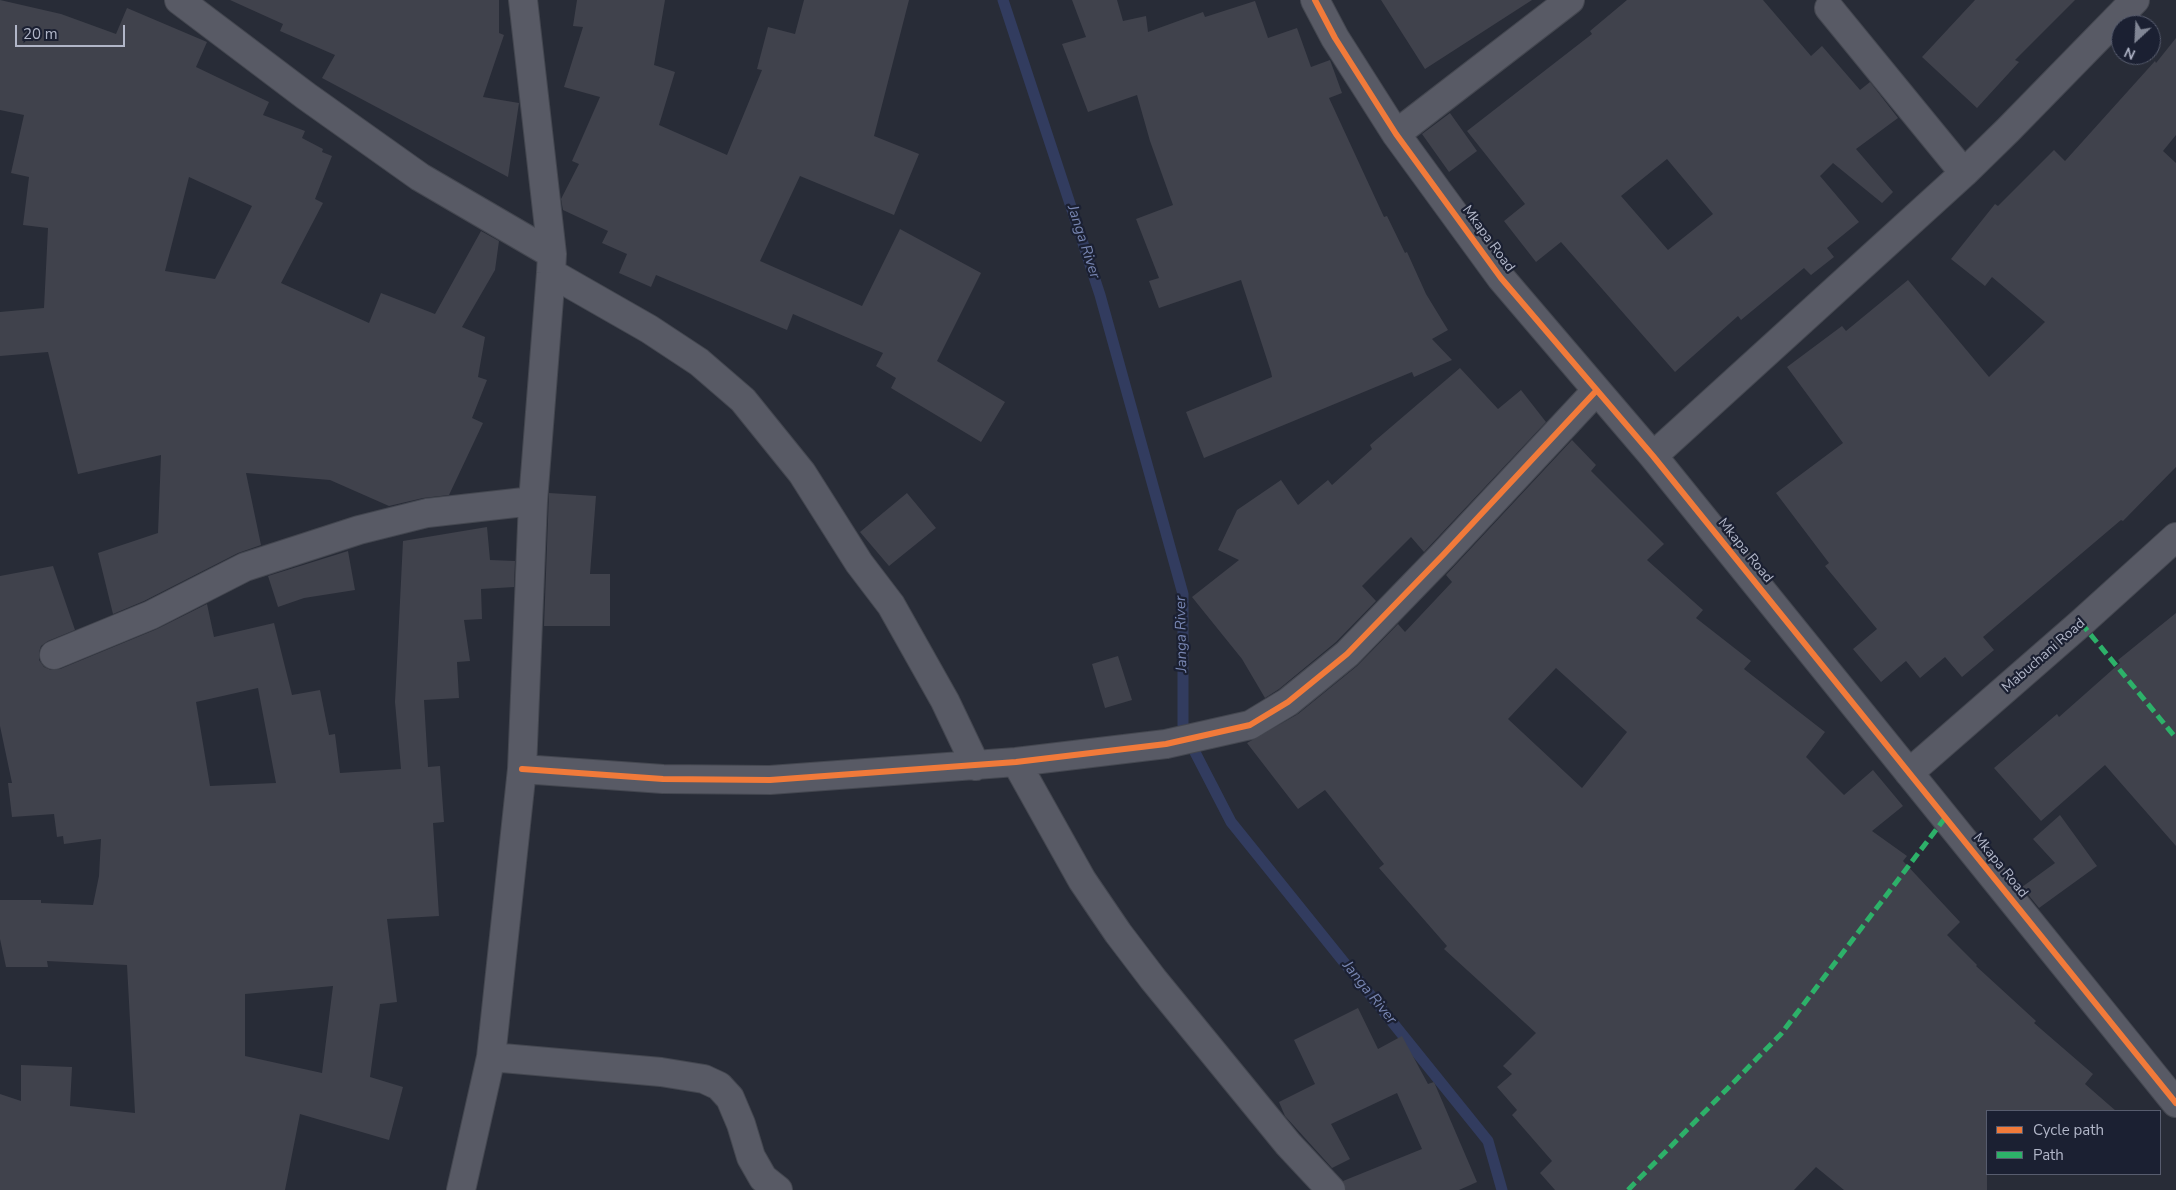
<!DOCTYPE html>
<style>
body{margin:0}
#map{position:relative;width:2176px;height:1190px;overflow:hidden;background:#282c37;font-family:"Nunito Sans",sans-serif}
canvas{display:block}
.legend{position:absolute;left:1986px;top:1110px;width:175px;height:65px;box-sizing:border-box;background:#1b2032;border:1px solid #575c6e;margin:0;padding:6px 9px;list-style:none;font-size:15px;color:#b1b6c8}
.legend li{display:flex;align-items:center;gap:10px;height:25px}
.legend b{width:25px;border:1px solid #575c6e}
.north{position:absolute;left:2111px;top:15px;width:50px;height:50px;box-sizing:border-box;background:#1b2032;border:1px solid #575c6e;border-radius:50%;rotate:205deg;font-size:14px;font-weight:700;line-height:20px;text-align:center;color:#b1b6c8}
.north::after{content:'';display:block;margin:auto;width:18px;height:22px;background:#818695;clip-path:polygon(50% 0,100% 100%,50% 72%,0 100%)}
.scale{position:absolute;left:15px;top:25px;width:110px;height:22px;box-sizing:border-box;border:2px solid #b1b6c8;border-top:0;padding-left:6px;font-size:15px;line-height:18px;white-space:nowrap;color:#b1b6c8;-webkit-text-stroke:4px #1b2032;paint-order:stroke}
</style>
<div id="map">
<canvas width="2176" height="1190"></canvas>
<ul class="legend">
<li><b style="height:6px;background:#f17a3a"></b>Cycle path</li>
<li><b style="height:6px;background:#2db169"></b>Path</li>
</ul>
<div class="north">N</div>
<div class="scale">20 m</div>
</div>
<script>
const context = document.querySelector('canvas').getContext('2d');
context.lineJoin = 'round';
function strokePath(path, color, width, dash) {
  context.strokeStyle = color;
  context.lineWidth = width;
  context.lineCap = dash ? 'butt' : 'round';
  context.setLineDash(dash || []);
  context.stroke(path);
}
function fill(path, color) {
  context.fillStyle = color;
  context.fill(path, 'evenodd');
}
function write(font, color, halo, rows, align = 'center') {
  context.font = font + ' "Nunito Sans",sans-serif';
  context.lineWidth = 4.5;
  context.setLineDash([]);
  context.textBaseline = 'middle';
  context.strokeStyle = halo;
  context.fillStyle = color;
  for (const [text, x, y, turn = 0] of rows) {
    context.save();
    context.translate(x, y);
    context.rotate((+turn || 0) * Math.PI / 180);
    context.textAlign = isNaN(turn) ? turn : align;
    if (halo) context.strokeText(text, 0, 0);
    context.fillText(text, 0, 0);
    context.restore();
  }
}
strokePath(new Path2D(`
 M1003,0l97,295 83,299v135l48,93 257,319 14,49`), '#323c5f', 11);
fill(new Path2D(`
 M0,0l61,14 55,20 11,-26 80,34 -11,25 73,35 -6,13 42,16 -3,7 21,11 -1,3 10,4 -17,43 8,4 -42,80 88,40 12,-30 54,21 46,-83 18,10 -4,29 -33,57 23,10 -7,40 9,3 -15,38 11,5 -34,72 -26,3 -34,8 -59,-26 -84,-7 15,72 -23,8 -94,48 -31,13 -15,-61 60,-20 3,-78 -83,19 -30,-122 -48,4v-44l44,-4 4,-80 -25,-3 6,-48 -18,-4 13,-58 -24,-5zM189,177l63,29 -37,73 -50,-8z
 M230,0h269v33l5,2 -21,62 36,6 -11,74 -186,-99 13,-23 -55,-24 3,-7z
 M577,0h88l-11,65 21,7 -16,53 68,30 35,-85 -5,-1 11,-42 27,7 9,-34h105l-35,136 45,18 -25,61 -94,-39 -40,85 102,45 38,-77 81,44 -44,88 68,41 -24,40 -90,-54 5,-10 -20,-12 7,-13 -90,-39 -6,16 -131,-55 -5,12 -32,-14 8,-19 -25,-11 6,-12 -45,-21 -2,-11 18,-35 -7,-3 28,-64 -36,-10 19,-60 -10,-1z
 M1072,0h45l6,21 23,-5 2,16 55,-20 2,5 50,-16 13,37 29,-10 14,39 19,-7 12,33 -13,5 55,119 3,-1 18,37 2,-1 19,42 22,36 -16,9 20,21 -38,17 -2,-5 -208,86 -18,-46 86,-35 -1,-5 -30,-92 -82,28 -10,-27 10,-3 -23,-59 37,-14 -23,-64 -13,-46 -49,17 -26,-68 24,-7z
 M1381,0h151l-107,69z
 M1627,0h136l48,56 11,-10 38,44 10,-8 28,36 -42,31 37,43 -11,11 -49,-40 -13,13 39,46 -32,26 7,9 -23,18 -7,-7 -63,52 -3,-4 -63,56 -114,-130 -25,20 -32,-41 21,-17 -58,-73 125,-97 -2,-3zM1667,159l46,55 -45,36 -47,-54z
 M1975,0h100l-60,60 4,2 -42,46 -55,-51z
 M2176,38v97l-13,16 13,12v304l-53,54 -2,-1 -138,117 11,13 -32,27 -17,-20 -25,21 -14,-17 -25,21 -28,-33 24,-20 -52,-63 4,-3 -53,-70 67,-50 -56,-76 55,-41 4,5 62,-51 81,97 56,-55 -53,-45 -7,9 -34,-27 44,-55 3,2 56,-56 11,11 90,-100 1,2z
 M1450,113l27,38 -28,21 -27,-38z
 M1460,368l38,41 23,-19 25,32 -122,130 -13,-15 -49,49 14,15 -40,41 -57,47 -14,9 -23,-39 -50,-62 47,-37 -21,-10 19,-40 44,-30 17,25 30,-25 4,5 40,-36 -2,-4z
 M1572,440l24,25 -5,6 73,73 -17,16 56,50 -7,8 55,43 -7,8 81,63 -19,25 38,38 29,-25 30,36 -31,25 35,25 -4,5 57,61 -13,13 30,30 -1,1 60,55 -2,2 59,51 -8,10 31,27h-129v79h-143l-28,-23 -22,23h-239l-15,-17 12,-12 -40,-46 5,-5 -20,-23 15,-13 -9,-8 33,-33 -92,-84 3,-3 -68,-78 5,-4 -59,-74 -27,19 -51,-66 51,-29 59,-48 41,-42 7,8 47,-50 -6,-7zM1556,668l71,64 -45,56 -74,-69z
 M549,493l47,3 -6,78h20v52h-66z
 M907,493l29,35 -47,38 -29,-34z
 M487,527l3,33 25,1 -1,26 -33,2 1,30 -18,1 6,41 -13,1 2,36 -35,2 4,67 12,-1 4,56 -11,1 6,93 -52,3 10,83 -17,2 -10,73 33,10 -14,53 -89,-26 -15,76h-285v-96l21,7v-36l51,2 -2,39 65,7 -8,-148 -80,-4 1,6h-42l-6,-28v-39h41v3l52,2 6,-29 2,-37 -37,5 -1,-8 -6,1 -3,-23 -42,3 -4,-34h4l-12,-57v-150l53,-10 22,64 -27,11 -7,5 -2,6v8l5,7 7,3 9,-1 97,-40 50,-25 7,33 60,-14 18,72 28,-5 9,45 6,-1 5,39 61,-4 -6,-67 8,-161zM258,688l18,95 -66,3 -14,-84zM333,986l-11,87 -77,-17v-62z
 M348,551l7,39 -51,8 -26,9 -10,-31z
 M2176,613v233l-71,-81 -64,56 -47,-53 63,-54 2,3 61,-54 -2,-3z
 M1118,656l14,44 -27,8 -13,-44z
 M2060,815l37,51 -58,42 -17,-21 33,-24 -22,-24z
 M1358,1008l20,41 24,-13 26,48 6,-2 43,100 -18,8h-113l-3,-9 79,-32 -25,-56 -66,31 19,35 -18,9 -47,-52 -6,-14 36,-18 -21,-44z`), '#40424c');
const minor = new Path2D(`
 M179,0l127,96 114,81 132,77
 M1315,0l20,38 61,96 105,144 152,178 523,647
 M1829,8l135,165
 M1396,134l174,-134
 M551,273l98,56 50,33 44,38 59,73 57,90 32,42 54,96 31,65
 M1653,456l311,-283 44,-43 127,-130
 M54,655l97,-40 94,-48 114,-37 68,-17 106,-12
 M1016,762l66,118 36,53 35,46 135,165 43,46
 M522,769l141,10 107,1 246,-18 150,-18 84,-19 38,-23 59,-48 96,-99 153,-164
 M1909,773l172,-150 95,-86
 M491,1057l170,15 43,7 15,7 11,12 11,26 10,33 12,21 15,12
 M461,1190l30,-133 31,-288 11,-268 18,-228 1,-19 -29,-254`);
strokePath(minor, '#444750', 30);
strokePath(minor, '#585a65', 28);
strokePath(new Path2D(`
 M2081,623l95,115
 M1628,1190l153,-156 164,-216`), '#2db169', 5, [10, 5]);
strokePath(new Path2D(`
 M1315,0l20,38 61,96 105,144 152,178 523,647
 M522,769l141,10 107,1 246,-18 150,-18 84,-19 38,-23 59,-48 96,-99 153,-164`), '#f17a3a', 6);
write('14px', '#b1b6c8', '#1b2032', [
 ["Mkapa Road",1488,239,54],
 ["Mkapa Road",1745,551,51],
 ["Mabuchani Road",2044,656,-41],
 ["Mkapa Road",2000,866,51]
]);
write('italic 15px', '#7886b2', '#1b2032', [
 ["Janga River",1083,242,72],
 ["Janga River",1182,634,-91],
 ["Janga River",1369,993,51]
]);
</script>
